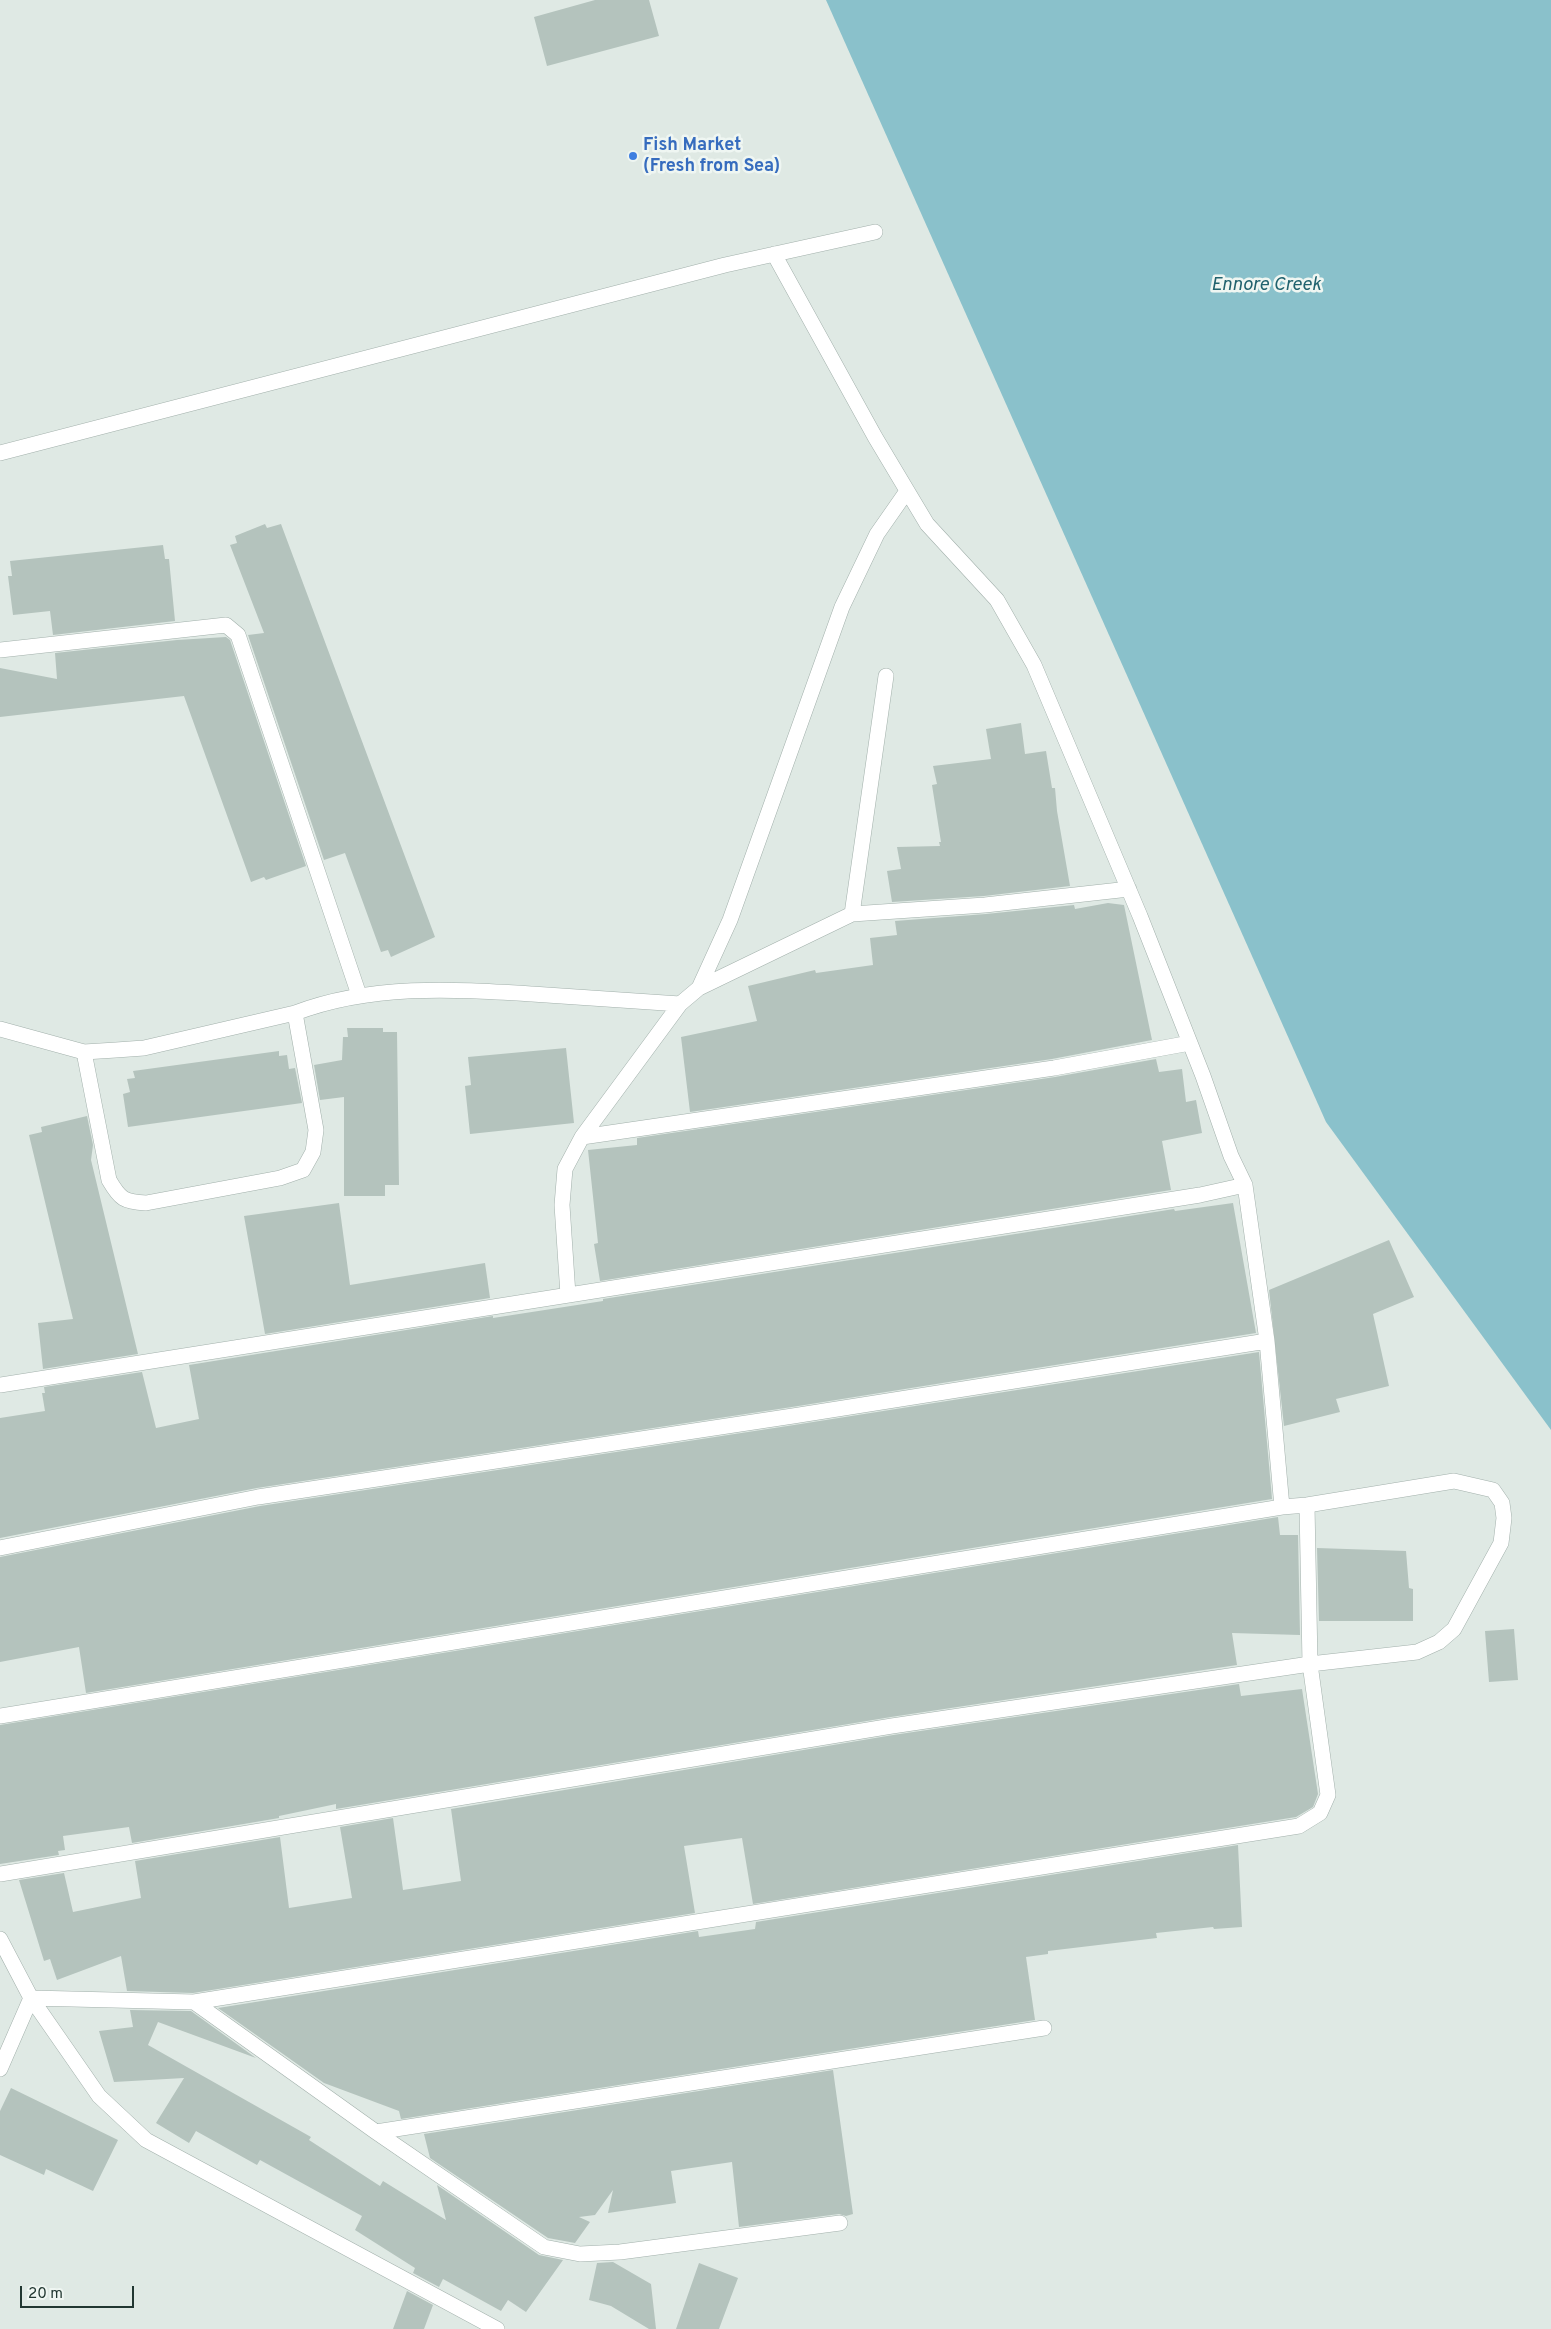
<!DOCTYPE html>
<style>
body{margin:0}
#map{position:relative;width:1551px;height:2329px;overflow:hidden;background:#dfe9e4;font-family:Overpass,sans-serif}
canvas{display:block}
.scale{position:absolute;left:20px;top:2286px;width:114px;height:22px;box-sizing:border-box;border:2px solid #213731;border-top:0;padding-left:6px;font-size:15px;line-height:18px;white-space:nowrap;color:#213731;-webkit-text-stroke:4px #eff6f2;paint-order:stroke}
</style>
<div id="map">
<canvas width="1551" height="2329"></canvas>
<div class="scale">20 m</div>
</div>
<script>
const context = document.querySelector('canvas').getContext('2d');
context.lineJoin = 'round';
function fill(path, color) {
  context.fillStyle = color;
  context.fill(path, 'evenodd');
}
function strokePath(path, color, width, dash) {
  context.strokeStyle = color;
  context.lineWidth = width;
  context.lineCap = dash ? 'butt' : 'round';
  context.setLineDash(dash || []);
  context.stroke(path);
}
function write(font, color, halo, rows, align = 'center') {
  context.font = font + ' Overpass,sans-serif';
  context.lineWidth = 5;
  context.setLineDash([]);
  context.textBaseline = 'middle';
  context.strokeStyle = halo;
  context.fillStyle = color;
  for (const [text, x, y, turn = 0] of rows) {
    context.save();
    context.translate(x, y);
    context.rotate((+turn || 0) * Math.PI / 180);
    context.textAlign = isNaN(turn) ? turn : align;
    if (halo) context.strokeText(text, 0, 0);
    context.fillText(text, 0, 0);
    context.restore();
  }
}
fill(new Path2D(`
 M826,0h725v1430l-225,-308z`), '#8ac1cb');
fill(new Path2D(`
 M595,0h54l10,36 -112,30 -13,-49z
 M265,524l2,4 14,-4 154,413 -44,20 -3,-7 -7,2 -36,-99 -21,7 -76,-225 16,-2 -34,-88 7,-2 -2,-7z
 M163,545l2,14h4l6,62 -122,14 -3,-24 -37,4 -5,-39h4l-2,-15z
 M226,637l4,3 76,226 -40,14 -2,-3 -13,5 -67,-186 -184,21v-49l57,11 -2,-26 122,-13z
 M1021,723l4,31 21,-3 6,37h3l2,23 13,75 -86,10 -92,6 -5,-31 14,-2 -4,-22 43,-1 -1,-4h2l-9,-57 5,-1 -4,-18 58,-7 -5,-30z
 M1108,903l16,2 28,135 -100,19 -362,53 -9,-75 76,-16 -9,-35 67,-16 1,3 57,-8 -3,-27 27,-3 -2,-14 91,-7 88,-9 1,4z
 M347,1028h36v4h14l2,153h-14v11h-41v-99l-24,3 -6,-35 28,-5 1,-23h5z
 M566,1048l8,75 -104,11 -5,-48 6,-1 -3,-28z
 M279,1051v5l8,-1 2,14 6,-1 7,35 -174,24 -5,-33 7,-2 -3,-13 8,-1 -2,-7z
 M1156,1059l3,13 23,-3 4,33 10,-2 6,33 -40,8 9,49 -571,91 -6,-37 4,-1 -10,-93 49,-5v-7l418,-61z
 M87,1116l6,29 -2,15 47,194 -95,15 -5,-46 35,-4 -44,-184 13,-3 -1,-5z
 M339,1203l11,82 135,-22 5,35 -225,36 -21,-118z
 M1233,1203l23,130 -464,74 -535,81 -257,50v-120l45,-7 -3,-18h3l-1,-6 98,-15 14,56 43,-9 -10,-54 304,-49v2l110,-17v-2l571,-90 1,2z
 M1389,1240l25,57 -41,17 16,72 -53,13 4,13 -56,14 -15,-136z
 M1259,1352l13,147 -1186,194 -7,-46 -79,15v-105l260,-51 534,-81z
 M1278,1517l2,18h18l2,100 -68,-2 5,32 -346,52 -555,92v-5l-57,12v2l-147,25 -3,-16 -66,9 2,14 -7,1 1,4 -59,9v-139z
 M1317,1548l89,3 3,37 4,1v32h-94z
 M1514,1629l4,51 -29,2 -4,-51z
 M1239,1684l2,12 61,-7 16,105 -5,13 -17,10 -543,87 -11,-66 -58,8 11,67 -502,80 -66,-2 -6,-35 -64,24 -7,-21 -6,2 -25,-81 45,-7 9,39 68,-14 -6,-37 145,-24 9,71 63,-10 -12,-71 53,-9 10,72 58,-9 -10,-72 442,-74z
 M1238,1845l4,82 -28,2 -1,-2 -57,6 1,5 -109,13v3l-22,3 9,63 -634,99 -2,-8 -75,-28 -106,-75 480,-77 1,6 56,-8 1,-7z
 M130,2010l61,1 65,47 -98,-36 -10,23 163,92 -2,3 71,46 3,-5 63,39 -9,-35 102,70 24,5 -37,52 -18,-12 -7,11 -58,-32 -4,8 -26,-14 2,-5 -60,-38 7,-14 -102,-56 -3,5 -61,-34 -7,12 -33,-20 28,-45 -70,4 -15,-51 34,-4z
 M833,2070l20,144 -7,2 -7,-2 -100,13 -7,-65 -61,9 5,32 -68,10 5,-23 -18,25 -16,2 11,5 -15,21 -27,-5 -118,-80 -6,-24z
 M11,2088l107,52 -25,51 -47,-22 -2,6 -44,-20v-44z
 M613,2262l38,22 5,45h-7l-38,-23 -22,-6 8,-37z
 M699,2263l39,15 -19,51h-43z
 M407,2291l26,14 -9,24h-31z`), '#b4c3bd');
const minor = new Path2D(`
 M774,254l101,183 52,87 70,76 37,65 106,251 63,160 28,80 14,29 22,156 15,166
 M0,453l725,-188 150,-33
 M0,650l226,-25 12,10 121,360
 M852,914l133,-9 144,-16
 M699,988l153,-74 34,-238
 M0,1029l84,23 32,-2 28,-2 151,-35c77,-29 156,-24 237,-19 49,3 98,7 148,10
 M84,1052l25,128c11,19 15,22 37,23l134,-25 23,-8 10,-18 3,-22 -21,-117
 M582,1137l472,-69 136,-25
 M568,1295l-6,-90 3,-36 17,-32 98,-133 19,-16 31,-68 112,-313 35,-73 30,-43
 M0,1385l1200,-190 45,-10
 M0,1548l258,-51 535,-81 474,-75
 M0,1716l1282,-209 25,-2 147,-24 39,9 9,13 2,15 -3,25 -47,86 -15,13 -22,10 -107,12 -418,62 -892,148
 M0,1939l31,59 68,98 47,44 351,189
 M194,2002l182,130 168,115 36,7 40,-2 220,-29
 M0,2069l31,-71 163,4 1105,-176 21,-13 8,-18 -18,-131 -3,-159
 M376,2132l668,-104`);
strokePath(minor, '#a2b0ab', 16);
strokePath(minor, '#fff', 15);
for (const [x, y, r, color] of [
 [633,156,5,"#3f7fe0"]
]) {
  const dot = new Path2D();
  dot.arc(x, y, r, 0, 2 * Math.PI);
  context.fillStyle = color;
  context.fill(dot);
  strokePath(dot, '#eff6f2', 2);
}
write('bold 18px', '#366cbe', '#eff6f2', [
 ["Fish Market",643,146],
 ["(Fresh from Sea)",643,167]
], 'left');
write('italic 19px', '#20626e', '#eff6f2', [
 ["Ennore Creek",1266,286]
]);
</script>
